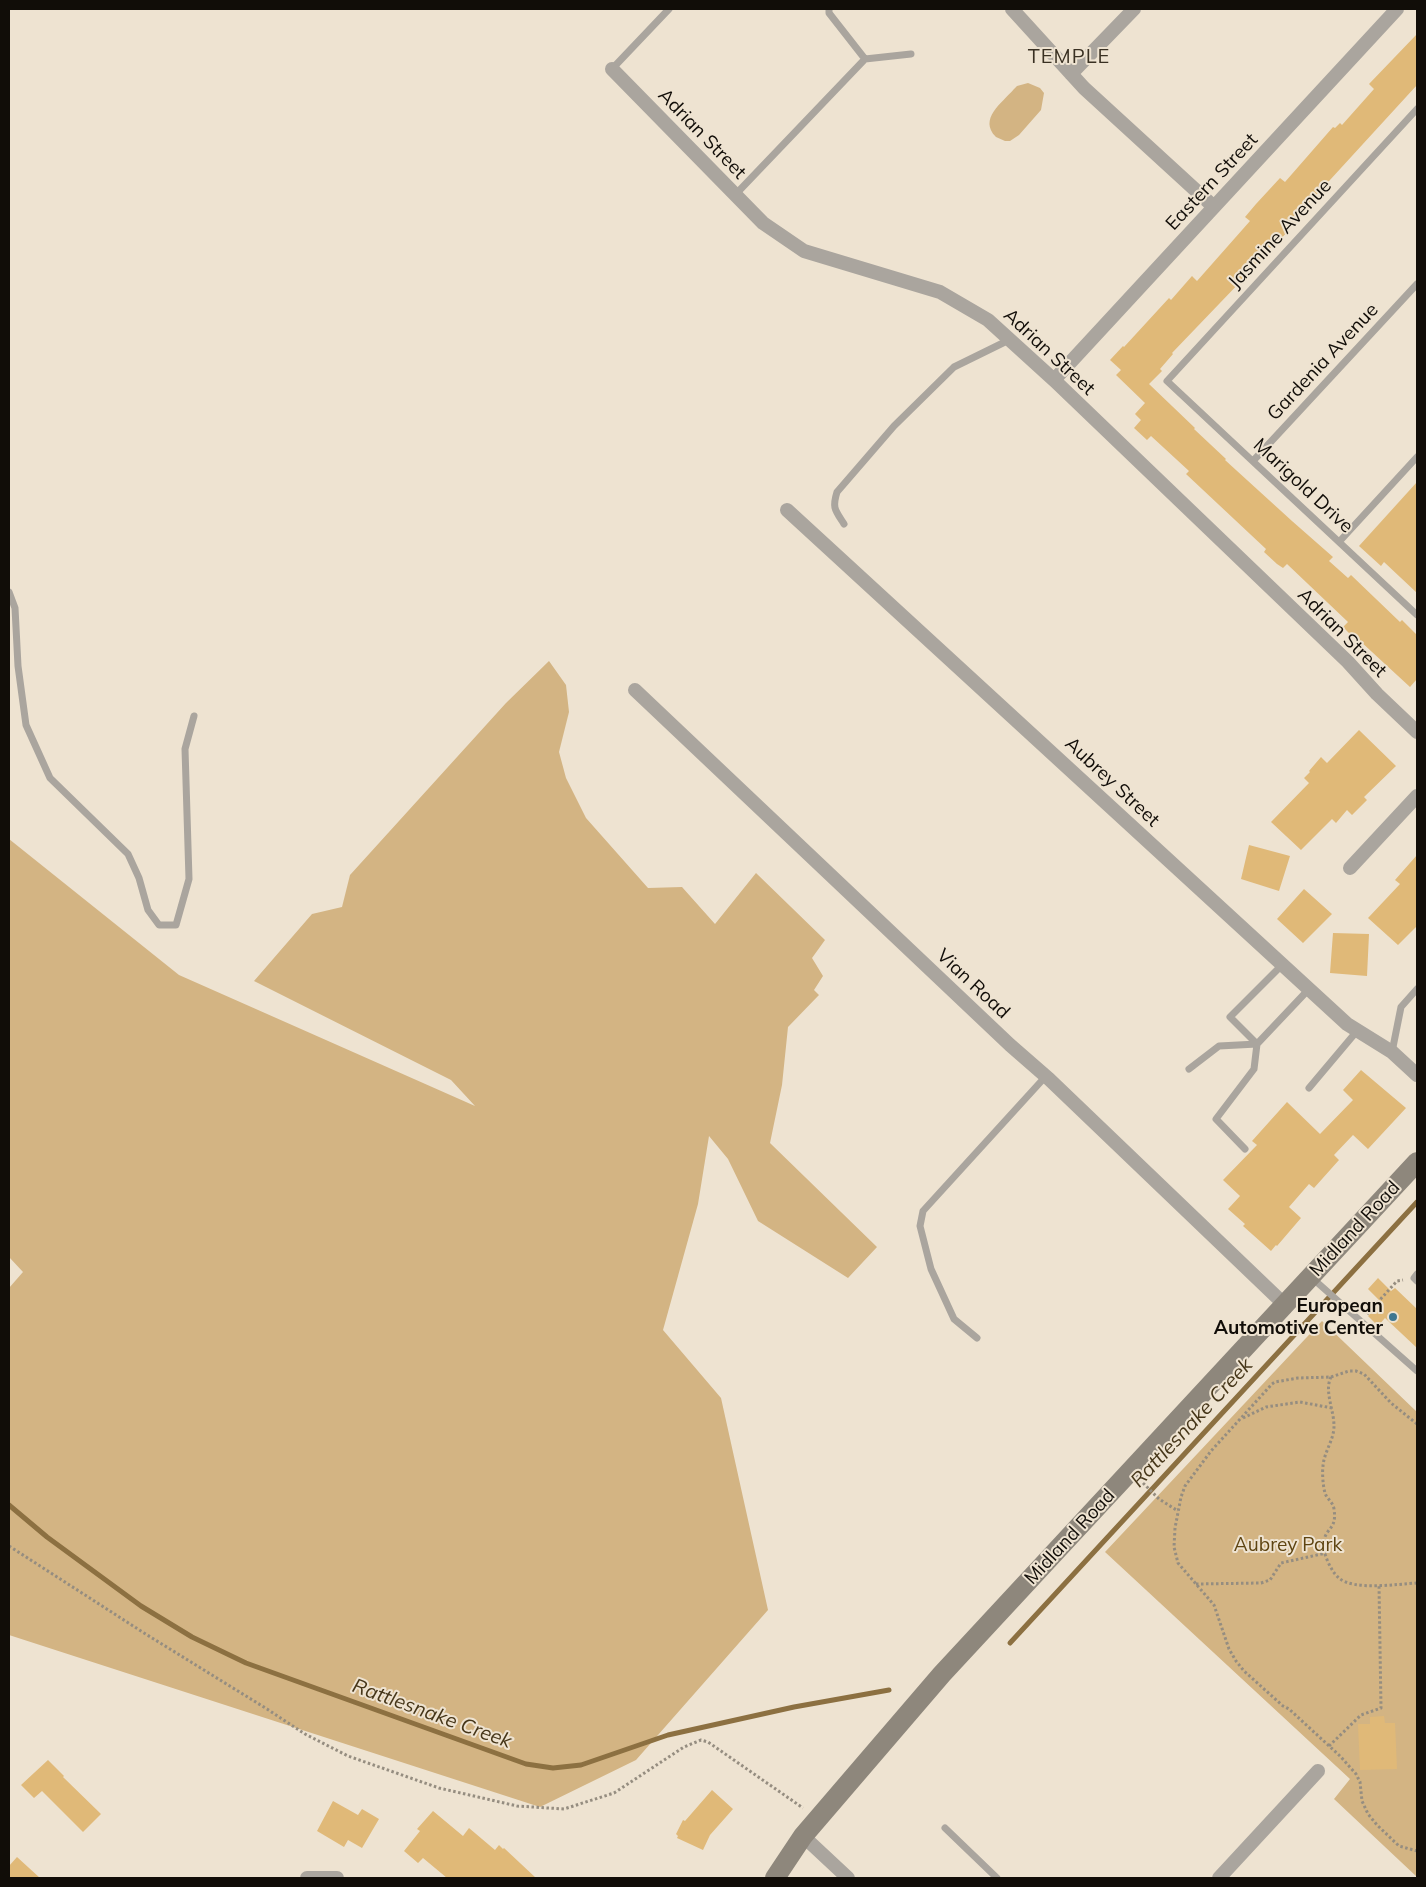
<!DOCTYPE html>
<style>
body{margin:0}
#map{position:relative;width:1426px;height:1887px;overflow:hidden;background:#eee3d1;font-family:Mulish,sans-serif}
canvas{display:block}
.frame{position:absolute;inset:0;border:10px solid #110d08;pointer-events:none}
</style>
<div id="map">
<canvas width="1426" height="1887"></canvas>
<div class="frame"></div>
</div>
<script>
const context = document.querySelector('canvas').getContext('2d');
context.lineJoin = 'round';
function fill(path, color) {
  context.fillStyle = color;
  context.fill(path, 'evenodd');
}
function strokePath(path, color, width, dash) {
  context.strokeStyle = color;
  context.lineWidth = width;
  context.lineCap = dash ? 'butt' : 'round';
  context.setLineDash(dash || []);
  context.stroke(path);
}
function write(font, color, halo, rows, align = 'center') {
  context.font = font + ' Mulish,sans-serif';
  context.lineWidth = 4;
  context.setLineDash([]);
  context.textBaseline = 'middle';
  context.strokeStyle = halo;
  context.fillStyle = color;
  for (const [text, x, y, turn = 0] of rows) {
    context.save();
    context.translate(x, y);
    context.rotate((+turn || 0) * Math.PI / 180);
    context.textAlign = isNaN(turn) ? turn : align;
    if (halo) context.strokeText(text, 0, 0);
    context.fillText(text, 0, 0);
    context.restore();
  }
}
fill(new Path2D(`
 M1028,83l12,5 4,5 -3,17 -22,25 -9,6h-5l-9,-4c-18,-18 6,-34 18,-48l3,-3z
 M549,661l17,24 3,27 -10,40 7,26 20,40 62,70 34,-1 33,37 41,-51 69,67 -13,18 11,18 -9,14 5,5 -31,32 -6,58 -12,58 107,104 -29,31 -90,-57 -30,-62 -19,-23 -11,68 -35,126 58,68 47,212 -132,150 -96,47 -531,-172v-347l14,-16 -14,-15v-418l170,136 296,131 -24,-26 -197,-99 58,-67 30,-7 8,-32 156,-172z
 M1322,1321l95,91v465l-83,-78 16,-20 -245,-227z`), '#d3b483');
strokePath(new Path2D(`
 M9,1505l38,32 94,69 51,31 54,26 280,101 27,4 28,-3 87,-30 126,-28 95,-17
 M1010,1643l407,-441`), '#8c7041', 5);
fill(new Path2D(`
 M1417,34v51l-109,119 2,2 -30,34 -1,-2 -36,41 -71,74 1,1 -13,15 2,2 -13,13 46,44 -1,1 32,30 -1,1 67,61 41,36 -4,4 19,17 3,-3 49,47 2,-2 15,15v44l-7,8 -51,-47 -1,2 -15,-15 5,-5 -61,-58 -4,4 -6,-4 -13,-12 2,-3 -80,-75 3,-3 -38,-35 -4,4 -13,-12 7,-8 -6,-6 10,-11 -29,-28 5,-5 -11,-10 13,-14 1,1 45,-49 2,2 21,-24 5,5 53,-60 -5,-4 11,-13 24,-26 5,4 48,-55 2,1 5,-5 2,2 32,-36 -5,-5z
 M1417,482v111l-33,-31 -3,4 -22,-20z
 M1359,730l37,36 -32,31 3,3 -15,15 -5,-5 -11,13 -4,-4 -31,31 -30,-28 38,-39 -5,-5 6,-6 -1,-1 12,-14 6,6z
 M1249,845l41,11 -11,35 -38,-12z
 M1417,855v71l-19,19 -30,-27 32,-34 -5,-4z
 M1304,889l28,25 -29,29 -26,-24z
 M1333,933l36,1 -2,42 -37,-3z
 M1361,1070l45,38 -38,41 -15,-14 -19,20 5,5 -25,28 -5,-4 -20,23 12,11 -24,28 -1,-1 -5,6 -28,-25 2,-2 -17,-15 12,-13 -17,-16 34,-35 -5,-4 35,-39 33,32 33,-34 -10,-10z
 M1378,1278l13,13 4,-3 22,21v39l-32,-30 -7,8 -10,-10 13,-14 -13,-13z
 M1384,1716l1,7h10l2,46 -37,1 -2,-46h12v-7z
 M48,1760l16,16 -1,1 38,37 -18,18 -41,-41 -8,7 -13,-13z
 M712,1790l21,19 -23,26 -7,15 -26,-12 1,-2 -2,-2 7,-14 2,1z
 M333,1801l25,14 4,-6 17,10 -17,29 -14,-8 -4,7 -27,-16z
 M433,1811l30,25 6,-8 26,22 4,-5 4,4 1,-1 32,30h-89l-24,-20 -5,5 -14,-12 16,-20 -3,-2z
 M17,1857l23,21h-31v-12z`), '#e0b978');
strokePath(new Path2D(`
 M1367,1314l30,-33 6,-1
 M1331,1377c-7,14 3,33 3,49 0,14 -10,26 -11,40 -1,7 0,20 2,27 2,6 8,9 9,16 3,20 -7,18 -10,31 -3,10 7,32 15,38 15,13 58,6 78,5
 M1243,1418l23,-11 34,-5 32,6
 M1417,1424l-26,-21 -27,-29 -8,-3h-7l-18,6 -33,1 -23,4 -3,2 -61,67 -26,35 -4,11 -6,31 -1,19 4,16 36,42 15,44 7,12 8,10 39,35 6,3 51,47 16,18 4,8 2,19 6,13 9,11 22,21 18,5
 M1143,1483l16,16 19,12
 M9,1546l135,87 123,76 38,25 43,22 91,32 78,18 47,3 50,-16 70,-46 17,-7 7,2 95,66
 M1196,1584l65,-1 9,-3 11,-17 45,-10
 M1329,1746l32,-31 20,-7 -2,-123`), '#958d80', 3, [2.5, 2.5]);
strokePath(new Path2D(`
 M829,9v4l36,46
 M612,69l57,-60
 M1417,109l-250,272 250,234
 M735,195l130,-136 46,-5
 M1253,461l164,-177
 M844,524c-9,-14 -12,-16 -7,-32l57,-66 60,-59 55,-27
 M1339,542l78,-85
 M9,592l6,16 3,58 8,59 24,53 78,76 11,24 9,32 11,15h17l13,-46 -4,-130 9,-33
 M1283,964l-53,53 27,27 52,-55
 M1392,1052l9,-45 16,-18
 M1189,1069l30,-23 38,-2 -3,25 -38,50 29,30
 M1309,1088l48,-57
 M1417,1274l-3,4 3,3
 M1311,1277l106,94
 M977,1338l-23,-19 -23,-50 -11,-43 3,-15 123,-135
 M945,1828l52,50`), '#aaa59e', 7);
strokePath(new Path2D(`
 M1012,9l72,79 130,119
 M612,69l151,154 41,28 136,41 48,28 66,60 294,282 29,32 40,38
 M1071,74l63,-65
 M1054,380l343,-371
 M787,510l560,514 45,28 25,23
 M635,690l375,355 39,34 236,226
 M1350,868l67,-72
 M803,1836l45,42
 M307,1878h30
 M1219,1878l99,-107`), '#aaa59e', 14);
strokePath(new Path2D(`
 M775,1878l28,-42 139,-162 475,-512`), '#8e877c', 20);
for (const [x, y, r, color] of [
 [1393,1317,5,"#3e7690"]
]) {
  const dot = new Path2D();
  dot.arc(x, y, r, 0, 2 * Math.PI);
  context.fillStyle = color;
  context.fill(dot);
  strokePath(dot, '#eee3d1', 2);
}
write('19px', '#110d08', '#eee3d1', [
 ["Adrian Street",702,134,46],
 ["Eastern Street",1212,182,-47],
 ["Jasmine Avenue",1280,234,-47],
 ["Adrian Street",1049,352,43],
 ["Gardenia Avenue",1323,362,-47],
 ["Marigold Drive",1303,486,43],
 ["Adrian Street",1342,633,45],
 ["Aubrey Street",1112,782,43],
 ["Vian Road",973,984,43],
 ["Midland Road",1355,1229,-47],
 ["Midland Road",1070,1537,-47]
]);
write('bold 19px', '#110d08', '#eee3d1', [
 ["European",1383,1306],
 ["Automotive Center",1383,1328]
], 'right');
write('19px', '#5e4411', '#eee3d1', [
 ["Aubrey Park",1288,1545]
]);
context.letterSpacing = '1px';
write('20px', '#393022', '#eee3d1', [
 ["TEMPLE",1069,57]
]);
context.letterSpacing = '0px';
write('italic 20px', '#463619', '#eee3d1', [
 ["Rattlesnake Creek",1192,1423,-47],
 ["Rattlesnake Creek",432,1714,20]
]);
</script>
